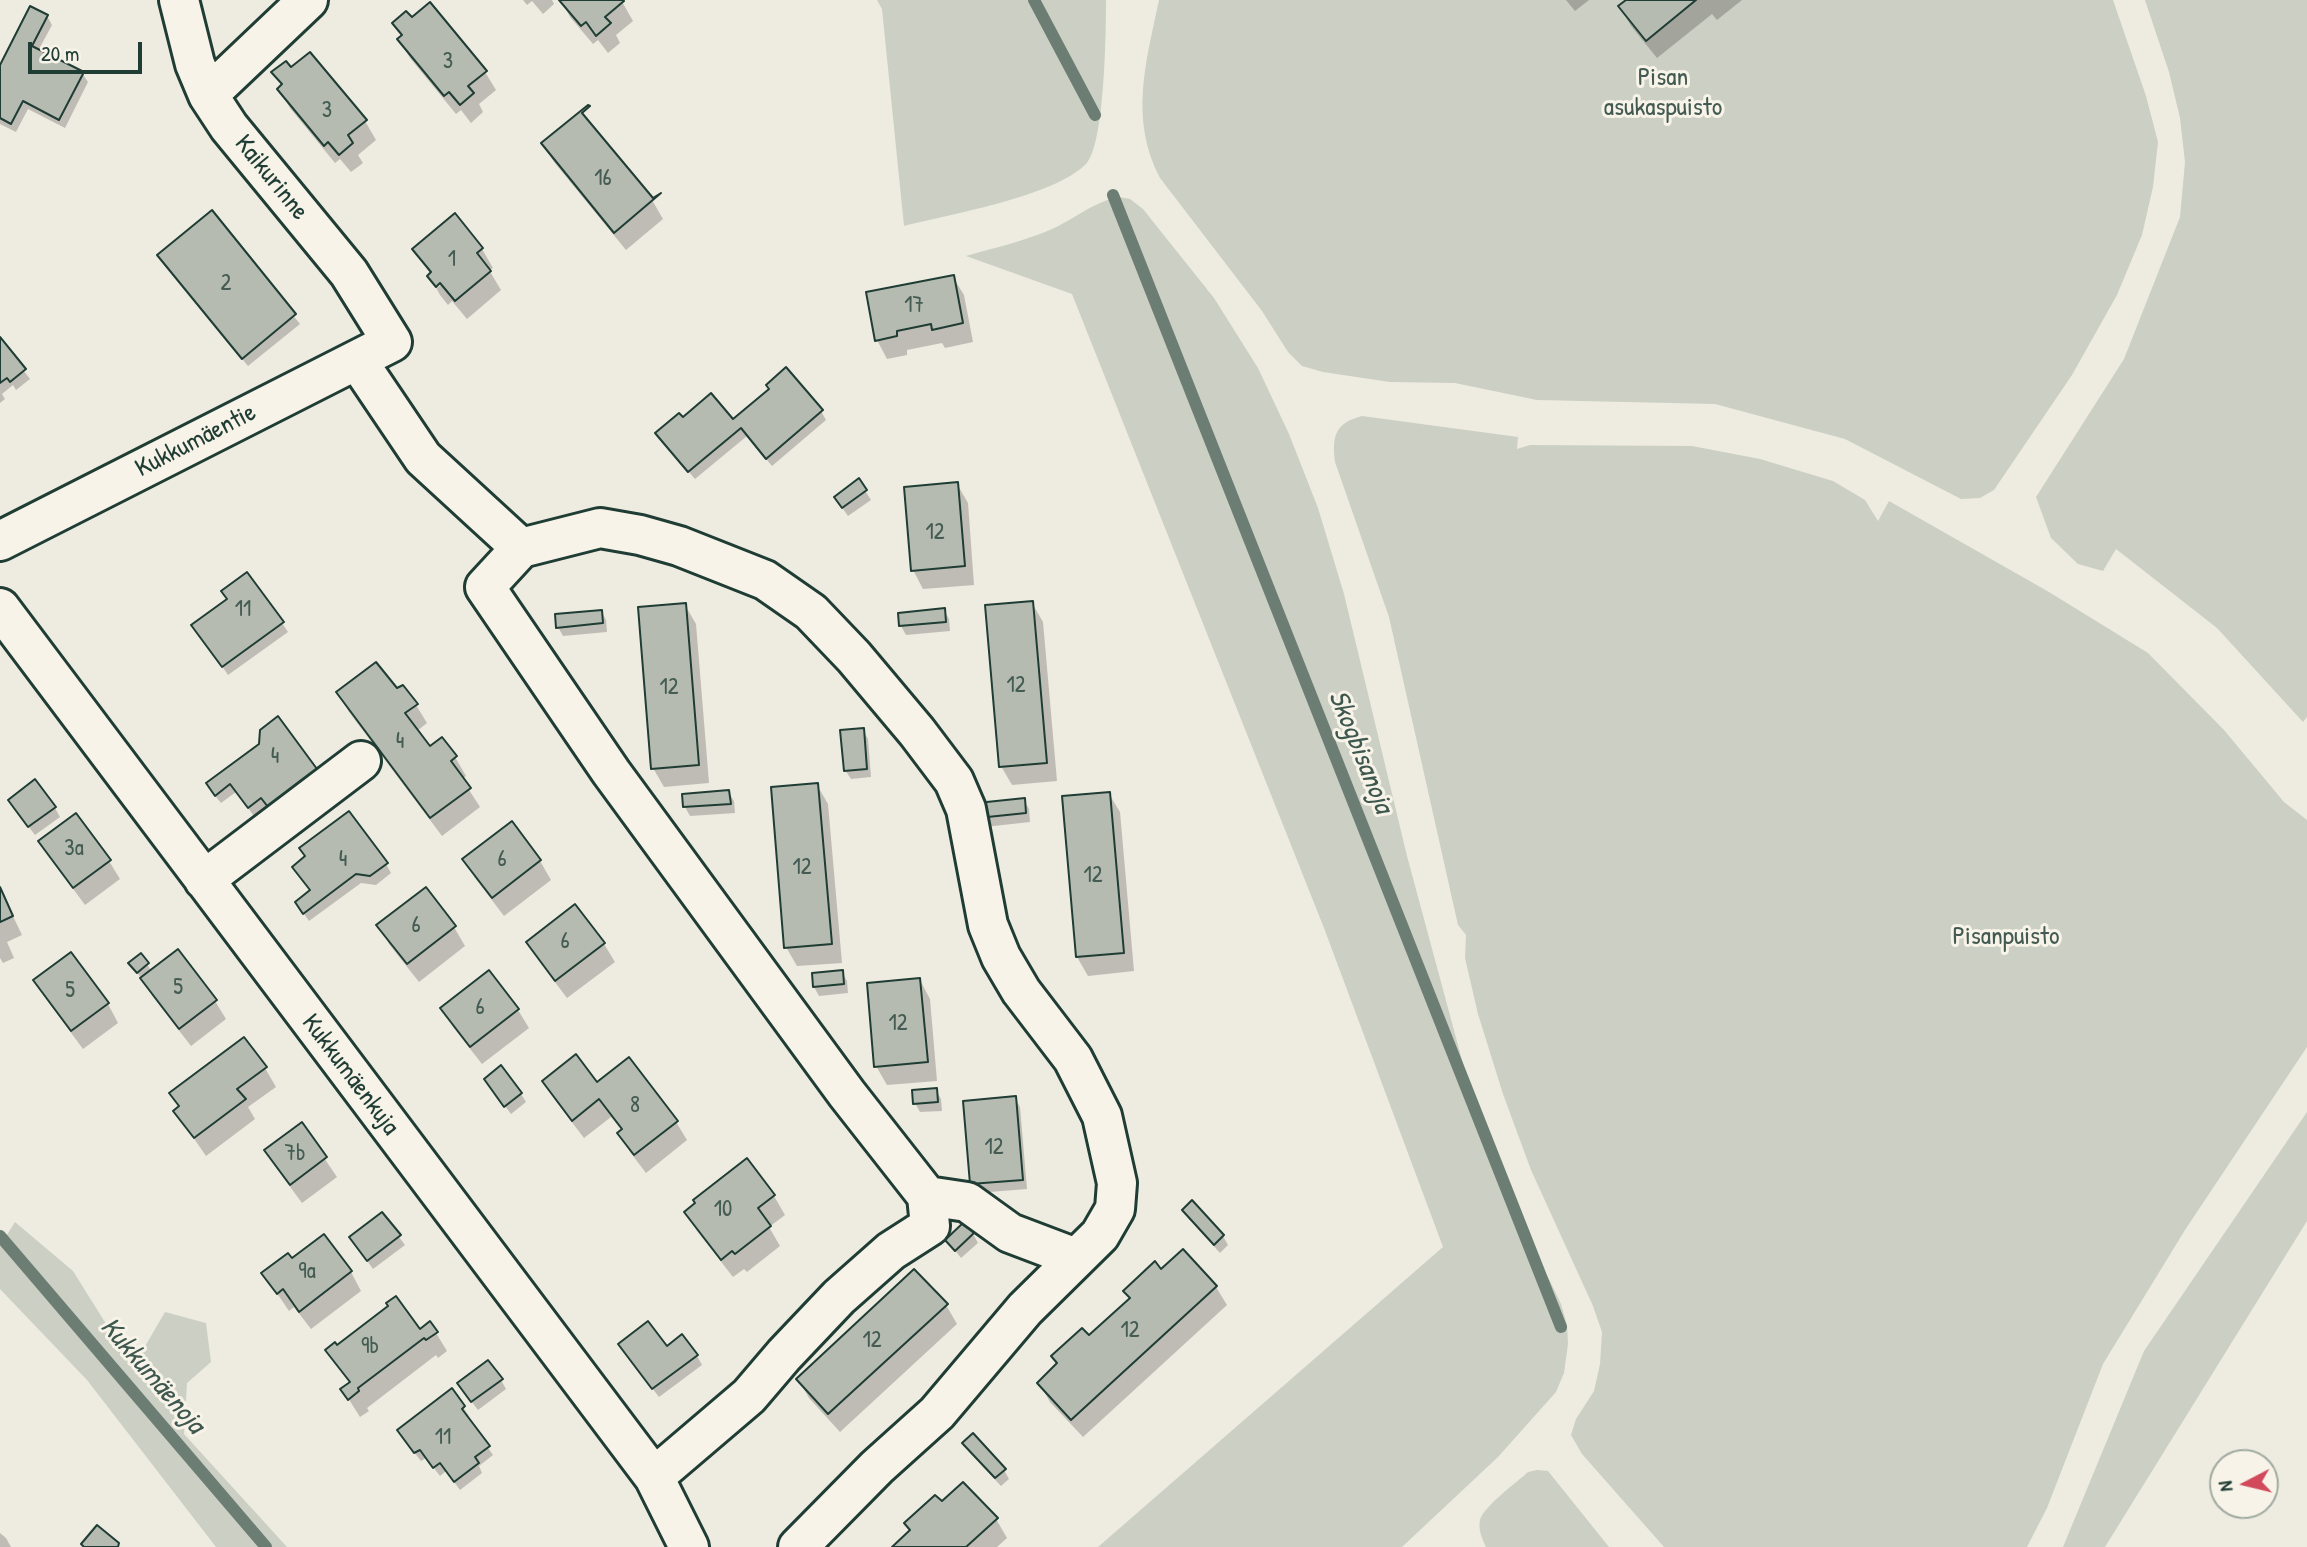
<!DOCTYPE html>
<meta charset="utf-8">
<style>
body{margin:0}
#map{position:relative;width:2307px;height:1547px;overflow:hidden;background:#eeece1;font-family:"Patrick Hand",sans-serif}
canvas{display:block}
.north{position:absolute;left:2209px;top:1449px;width:70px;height:70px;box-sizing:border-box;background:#f7f3e8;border:2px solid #a1aaa0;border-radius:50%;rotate:263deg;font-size:19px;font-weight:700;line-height:28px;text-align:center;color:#1f3d34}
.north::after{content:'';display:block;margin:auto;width:24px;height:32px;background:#d1495b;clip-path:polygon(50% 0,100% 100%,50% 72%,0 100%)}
.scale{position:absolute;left:28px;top:42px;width:114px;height:32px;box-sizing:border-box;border:4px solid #1f3d34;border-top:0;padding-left:9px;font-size:21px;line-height:24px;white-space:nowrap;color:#1f3d34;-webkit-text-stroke:5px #f7f3e8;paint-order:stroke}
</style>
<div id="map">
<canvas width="2307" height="1547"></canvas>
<div class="north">N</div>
<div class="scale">20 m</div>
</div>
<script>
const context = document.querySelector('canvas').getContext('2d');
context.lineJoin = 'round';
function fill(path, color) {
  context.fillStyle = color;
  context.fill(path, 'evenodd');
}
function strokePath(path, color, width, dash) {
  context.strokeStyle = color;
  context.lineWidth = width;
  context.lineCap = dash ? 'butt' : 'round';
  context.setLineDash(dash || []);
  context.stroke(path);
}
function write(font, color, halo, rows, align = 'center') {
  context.font = font + ' "Patrick Hand",sans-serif';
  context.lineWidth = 6;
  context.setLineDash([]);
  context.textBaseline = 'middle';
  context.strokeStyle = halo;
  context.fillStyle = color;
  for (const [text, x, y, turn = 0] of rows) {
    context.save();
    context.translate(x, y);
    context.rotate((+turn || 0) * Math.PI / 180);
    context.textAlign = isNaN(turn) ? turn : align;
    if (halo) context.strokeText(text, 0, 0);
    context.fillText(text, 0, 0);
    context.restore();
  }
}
fill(new Path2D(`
 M877,0h229c0,30 -1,145 -20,164 -33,33 -136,50 -182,62l-22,-217z
 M1159,0h954l33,96 12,46 -5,45 -11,48 -25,60 -45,80 -78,115 -14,8 -19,1 -116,-60 -130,-35 -178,-4 -82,-17 -65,-1 -67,-10 -21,-6 -14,-14 -26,-41 -102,-133c-31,-59 -14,-116 -1,-178z
 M2145,0h162v717l-4,5 -86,-94 -101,-79 -13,22 -25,-7 -27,-26 -15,-41 88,-138 56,-142 5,-55 -5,-44 -11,-46z
 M1119,197l11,2 13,10 71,89 44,70 31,66 29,74 26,86 63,262 79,293 22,56 42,76 11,23 6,21 1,19 -4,29 -8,19 -58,65 -96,90h-304l345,-300 -119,-319 -252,-634 -106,-38c28,-8 58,-15 84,-26 23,-10 45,-29 69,-33z
 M1362,416l156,21 -1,12 13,-4 162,1 68,13 73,22 32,19 13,21 11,-20 160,91 99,61 76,77 60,72 23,18v227l-122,183 -82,134 -56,144 -20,39h-363l-82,-93 -11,-19 5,-16 18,-28 6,-27 2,-32 -9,-26 -62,-136 -28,-76 -25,-80 -13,-56 1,-23 -8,-10 -69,-308 -54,-155c-3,-26 0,-39 27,-46z
 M2307,1112v109l-202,326h-42l81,-196z
 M15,1222l58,49 60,96 32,-55 41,11 5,39 -24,21 -3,51 103,113h-71l-129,-167 -87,-91v-43z
 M1537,1470l11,1 61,76h-123c-4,-9 -8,-17 -6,-27 4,-14 36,-37 48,-48z`), '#cccfc4');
fill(new Path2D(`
 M523,0h29l2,4 -11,10 -11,-13 -5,4z
 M561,0h60l12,21 -17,14 4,8 -12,10 -10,-13 -5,4 -23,-27z
 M1566,0h23l-14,11z
 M1629,0h113l-25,20 -5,-6 -55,44 -26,-32 -11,-19z
 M47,16l5,9 -14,26 44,22 6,9 -23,46 -37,-19 -12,23 -16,-8v-55z
 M394,24l91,48 11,18 -17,14 4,8 -12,11 -10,-13 -5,4 -46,-56 -11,-19 3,-2z
 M291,70l74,51 11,19 -18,15 5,8 -12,9 -11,-13 -5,4 -45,-55 -11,-19 3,-3 -8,-14z
 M543,144l109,56 11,19 -37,31 -72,-88z
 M211,213l89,111 -52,42 -83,-102z
 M414,249h68l11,19 -4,2 12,20 -34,29 -15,-18 -4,4 -8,-10 -10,-19 1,-1zM448,280l-11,8v-4z
 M953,277l11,18 9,47 -28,6 -3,-5 -35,7v5l-20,4 -10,-19z
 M0,340l30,39 -14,11 -3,-5 -11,9 3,5 -5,4z
 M821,411l5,9 -54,46 -25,-30 -52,43 -32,-37 20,-22 50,2z
 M859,481l12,19 -23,16 -7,-10z
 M957,484l11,19 6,82 -51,4 -10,-19z
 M1032,603l11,19 14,159 -45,4 -11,-19z
 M685,605l11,19 13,159 -45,4 -11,-19z
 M944,610l5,9 1,12 -44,4 -5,-9 -1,-12z
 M601,611l5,9 1,12 -44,4 -5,-9z
 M282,623l6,9 -60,43 -29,-43z
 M396,691l20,14 11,18 -10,8 13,17 25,9 11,19 -4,3 18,28 -38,29 -93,-124 -11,-19z
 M278,719l43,60 -47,35 -6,-8 -14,10 -18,-24 -15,11 -8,-10 47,-48z
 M863,730l5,9 3,38 -20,2 -6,-9z
 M817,785l11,19 14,159 -45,3 -11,-19z
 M728,792l6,9 1,12 -45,3 -5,-9z
 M1109,794l11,18 14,159 -46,5 -11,-19z
 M1024,800l5,9 1,13 -45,5 -5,-9z
 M55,808l5,9 -25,18 -20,-26z
 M511,823l29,38 11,19 -47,36 -29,-38 -10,-18z
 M41,841l68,20 11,18 -35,26 -33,-45z
 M386,864l5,9 -15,12 -15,-2 -52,38 -7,-10 9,-19 -17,-25z
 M0,889l22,46 -15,7 7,16 -11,5 -3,-5z
 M379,925l75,2 11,19 -46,36 -30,-38z
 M528,942l76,2 11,18 -48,36 -28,-37z
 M70,954l38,50 10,19 -35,26 -37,-50 -11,-18z
 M131,963l16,1 4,7 64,30 11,18 -35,27 -38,-49z
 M842,972l5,9 1,12 -29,3 -5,-9z
 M920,980l10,19 7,82 -50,4 -11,-19z
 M443,1008l75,2 11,18 -47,36 -29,-37z
 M265,1068l11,19 -28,20 7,12 -49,37 -31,-45 4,-3 -8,-14z
 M544,1082l52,2 80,38 11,18 -41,33 -16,-21 -11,-18 3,-3 -11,-14 -27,21 -29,-38z
 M491,1088l30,6 5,8 -15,12z
 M936,1090l5,9 1,12 -22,1 -5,-9z
 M1015,1098l5,9 7,82 -50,4 -5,-9z
 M301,1124l36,53 -35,26 -25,-34 -11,-18z
 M747,1161l27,35 11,19 -16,12 11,19 -33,26 -3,-3 -11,8 -36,-46 -11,-19z
 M1184,1211l39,25 5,9 -8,8 -31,-34z
 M382,1214l23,31 -32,24 -22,-31z
 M973,1234l5,9 -17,15 -14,-18z
 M324,1236l27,36 10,19 -50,38 -17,-22 -5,4 -25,-37 28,-13z
 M1161,1271l55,16 11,18 -144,132 -33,-35 -11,-19 19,-18 -5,-8 35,-20 42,-37 -5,-9z
 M946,1305l11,19 -117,108 -31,-34 -11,-19z
 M436,1333l11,18 -9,7 -2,-3 -69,53 2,3 -9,6 -17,-27 7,-6 -23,-34z
 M667,1349l30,7 5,9 -43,32 -34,-44z
 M501,1380l5,9 -28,21 -14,-18z
 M451,1390l18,26 -2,2 26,37 -14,11 3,7 -22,17 -14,-19 -6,5 -14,-18 -5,3 -17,-22z
 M964,1443l40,27 5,9 -8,7 -32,-34z
 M942,1504l54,15 11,19 -10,9h-103l17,-15 -5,-8z
 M0,1533l6,5 5,9h-11z`), '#0003');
strokePath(new Path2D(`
 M1034,0l61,115
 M1113,195l448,1132
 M0,1236l266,311`), '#6c7e74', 12);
const building = new Path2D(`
 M559,0h64l1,1 -19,16 6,6 -15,13 -10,-14 -5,4z
 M1626,0h70l-50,41 -28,-35z
 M430,2l57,69 -19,15 6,7 -14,12 -11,-13 -5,4 -47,-57 5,-4 -10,-12 14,-12 6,6z
 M30,6l18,9 -16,31 52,26 -25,48 -36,-19 -12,23 -11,-6v-53z
 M310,52l57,68 -19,15 5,8 -14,12 -11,-13 -4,4 -47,-57 5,-5 -11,-12 15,-11 5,6z
 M588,105l2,1 -8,7 71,85 8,-5 -47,40 -73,-90z
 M212,210l84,104 -54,45 -85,-104z
 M455,213l28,35 -6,5 14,18 -36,30 -15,-18 -4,4 -9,-11 4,-4 -19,-23z
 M954,275l9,48 -31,7 -1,-6 -34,7v5l-22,5 -9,-49z
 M0,337l26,32 -16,13 -3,-4 -7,5z
 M786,367l37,43 -57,49 -25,-31 -53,44 -33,-39 24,-20 4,4 28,-24 22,26 36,-30 -3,-4z
 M859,478l8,12 -25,18 -8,-11z
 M958,482l7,84 -54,5 -7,-84z
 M247,572l37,50 -62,45 -31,-42 36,-26 -6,-8z
 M1033,601l14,162 -48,4 -14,-162z
 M686,603l13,162 -48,4 -13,-162z
 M945,608l1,14 -47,4 -1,-13z
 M602,610l1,13 -47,5 -1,-14z
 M376,662l21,26 6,-3 15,19 -13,9 25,33 12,-9 15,19 -6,5 20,27 -41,30 -94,-126z
 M278,716l39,53 -49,38 -7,-9 -13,10 -18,-24 -15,12 -9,-13 53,-39 1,-14z
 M864,728l3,41 -23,2 -4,-41z
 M35,779l21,28 -28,20 -20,-27z
 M818,783l14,161 -48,4 -13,-161z
 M729,790l2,14 -48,3 -1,-13z
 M1110,792l14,161 -48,4 -14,-161z
 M1025,798l1,15 -48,5 -1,-15z
 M349,811l39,52 -18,13 -14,-2 -53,40 -8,-12 15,-12 -18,-23 13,-11 -6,-8z
 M76,813l35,47 -38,28 -35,-47z
 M512,821l29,39 -49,38 -30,-39z
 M0,887l13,29 -13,6z
 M426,887l30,39 -49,38 -31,-39z
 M575,904l30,39 -50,38 -29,-39z
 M178,949l39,51 -38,29 -39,-51z
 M71,952l38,51 -38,28 -38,-51z
 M141,953l8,10 -12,10 -9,-10z
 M489,970l30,39 -49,38 -30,-39z
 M843,970l1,14 -31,3 -1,-14z
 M920,978l8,84 -54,5 -7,-84z
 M244,1037l23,30 -30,22 9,10 -52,39 -21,-27 6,-5 -10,-13z
 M576,1054l21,28 32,-25 49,64 -44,34 -17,-22 5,-4 -23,-30 -27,22 -30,-40z
 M501,1065l21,28 -18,14 -20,-28z
 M937,1088l1,14 -25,2 -1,-14z
 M1016,1096l7,84 -53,4 -7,-83z
 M302,1122l25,35 -37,28 -26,-35z
 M747,1158l28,37 -17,13 13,18 -36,28 -3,-3 -11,9 -37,-48 11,-9 -2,-3z
 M1192,1200l32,35 -10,10 -32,-35z
 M382,1212l19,23 -34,26 -18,-24z
 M964,1222l10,11 -19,18 -10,-11z
 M324,1234l28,37 -53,41 -16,-23 -6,5 -16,-21 27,-20 4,5z
 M1183,1249l34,37 -146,134 -34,-37 20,-20 -6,-7 31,-28 7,7 41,-37 -7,-7 32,-30 6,8z
 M914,1269l34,35 -120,110 -32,-35z
 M396,1296l24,33 10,-8 8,11 -12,8 -2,-2 -66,50 1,3 -11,9 -8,-11 10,-7 -25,-32 10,-8 2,3 51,-39 -2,-3z
 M648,1321l19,25 15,-12 16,21 -46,34 -34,-45z
 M488,1360l15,19 -32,23 -14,-19z
 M452,1388l13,18 -3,3 28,37 -15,11 4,6 -25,19 -14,-19 -7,5 -13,-18 -6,3 -17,-23z
 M973,1433l33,36 -11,9 -33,-35z
 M963,1482l35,36 -32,29h-74l18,-17 -6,-7 31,-28 7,6z
 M97,1525l22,18 -1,4h-34l-3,-3z`);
fill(building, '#b5bbb0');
strokePath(building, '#1f3d34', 2);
const minor = new Path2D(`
 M208,95l100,-95
 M357,360l66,98 98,90 79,-20 40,7 39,11 86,34 46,32 43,45 63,75 37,49 12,28 22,116 13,32 20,34 52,68 29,57 15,67 -2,26 -15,26 -75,74 -88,104 -60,54 -79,80
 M0,541l392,-199 -43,-69 -120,-146 -21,-32 -13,-31 -16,-64
 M521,548l-36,39 126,185 236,322 80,102 3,30 -39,25 -52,46 -55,58 -35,41 -95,81
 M0,608l654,869 35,70
 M204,880l157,-119
 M927,1196l40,6 43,31 66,25`);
strokePath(minor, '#1f3d34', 44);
strokePath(minor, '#f7f3e8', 38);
write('23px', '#445c53', null, [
 ["3",448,62],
 ["3",327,111],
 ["16",603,179],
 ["1",452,260],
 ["2",226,284],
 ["17",914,306],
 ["12",935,533],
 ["11",243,610],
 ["12",1016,686],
 ["12",669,688],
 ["4",400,742],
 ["4",275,757],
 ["3a",74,849],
 ["4",343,860],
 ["6",502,860],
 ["12",802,868],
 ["12",1093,876],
 ["6",416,926],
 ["6",565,942],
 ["5",178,988],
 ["5",70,991],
 ["6",480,1008],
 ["12",898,1024],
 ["8",635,1106],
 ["12",994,1148],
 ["7b",295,1154],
 ["10",723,1210],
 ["9a",307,1272],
 ["12",1130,1331],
 ["12",872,1341],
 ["9b",370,1347],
 ["11",443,1438]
]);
write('26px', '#425a51', '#f7f3e8', [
 ["Pisan",1663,78],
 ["asukaspuisto",1663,108],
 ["Pisanpuisto",2006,937]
]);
write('26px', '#1f3d34', '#f7f3e8', [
 ["Kaikurinne",271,178,51],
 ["Kukkumäentie",196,441,-27],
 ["Kukkumäenkuja",350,1075,53]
]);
write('italic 28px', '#3f584f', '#f7f3e8', [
 ["Skogbisanoja",1360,752,68],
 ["Kukkumäenoja",152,1376,49]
]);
</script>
